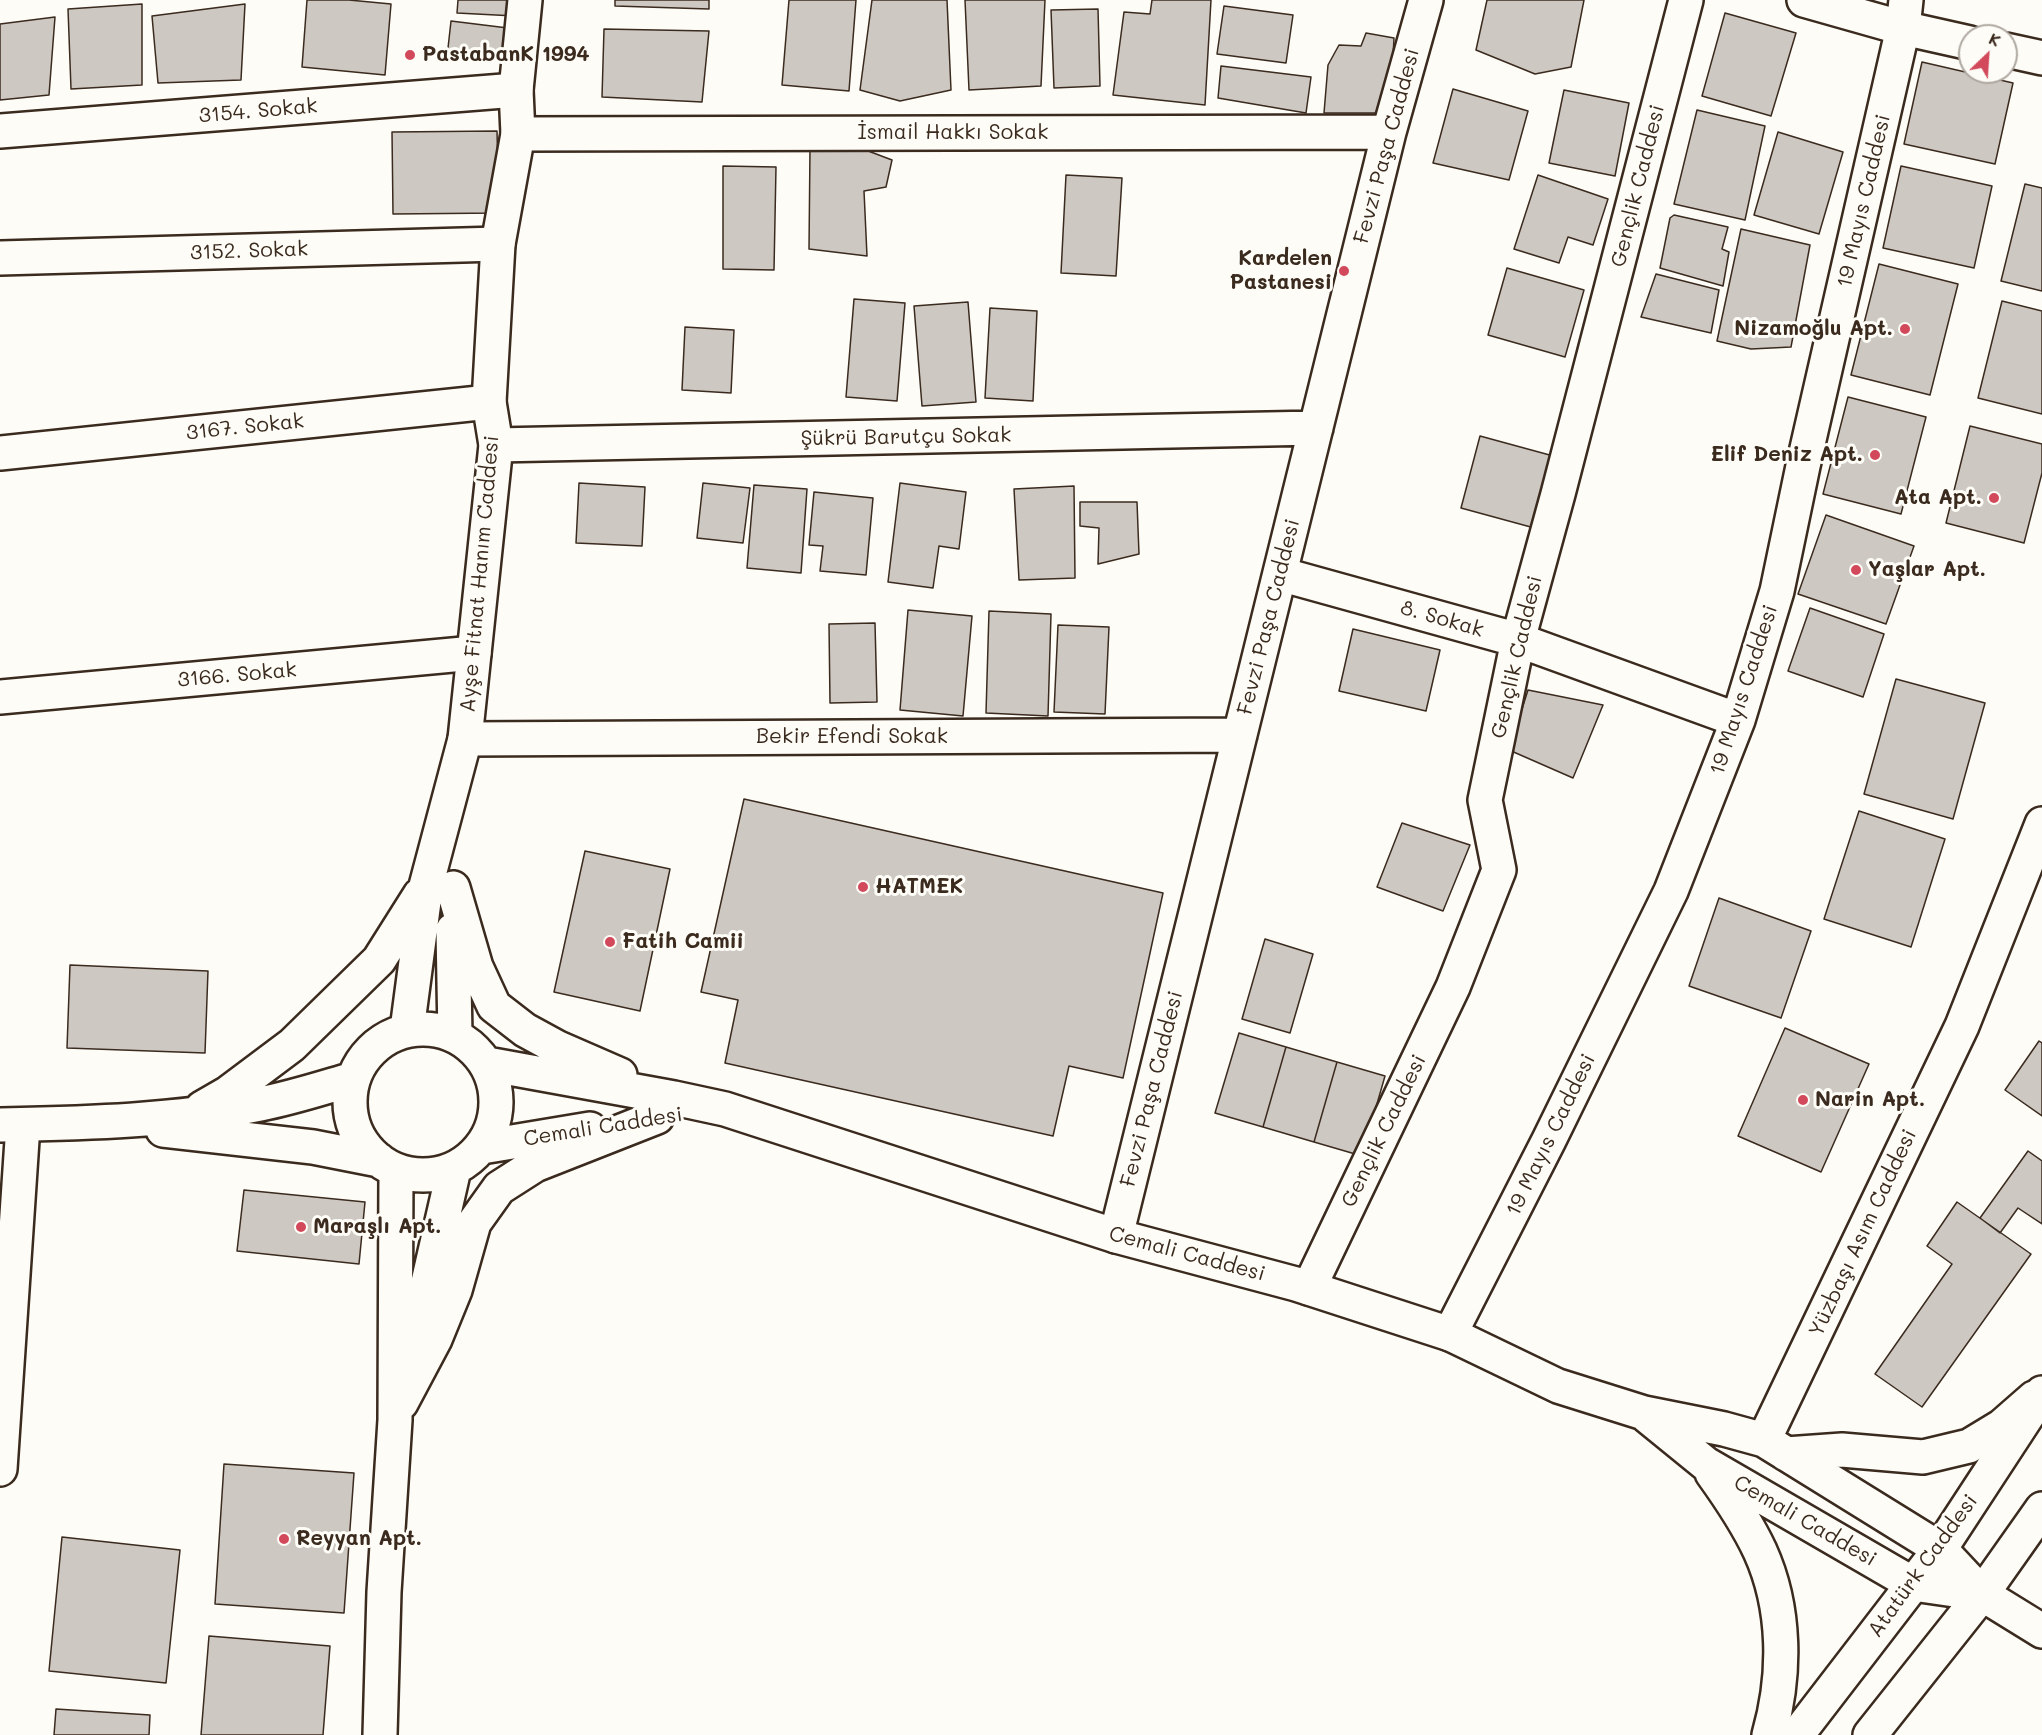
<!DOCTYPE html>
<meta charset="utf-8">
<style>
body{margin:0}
#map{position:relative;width:2042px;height:1735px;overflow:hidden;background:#fdfcf7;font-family:Mali,sans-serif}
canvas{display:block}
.north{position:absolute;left:1958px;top:24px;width:60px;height:60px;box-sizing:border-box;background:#fdfcf7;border:2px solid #afa8a0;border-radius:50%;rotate:25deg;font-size:16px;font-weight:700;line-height:24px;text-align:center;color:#3b2a1e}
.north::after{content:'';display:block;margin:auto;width:21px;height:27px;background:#d1495b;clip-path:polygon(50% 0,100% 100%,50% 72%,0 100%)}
</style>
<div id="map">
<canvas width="2042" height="1735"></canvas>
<div class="north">K</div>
</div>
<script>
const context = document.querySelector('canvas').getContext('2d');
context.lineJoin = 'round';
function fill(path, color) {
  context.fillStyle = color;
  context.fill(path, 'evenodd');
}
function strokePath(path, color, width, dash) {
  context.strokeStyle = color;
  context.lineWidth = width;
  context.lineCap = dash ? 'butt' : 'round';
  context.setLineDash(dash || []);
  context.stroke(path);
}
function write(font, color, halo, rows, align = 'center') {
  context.font = font + ' Mali,sans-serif';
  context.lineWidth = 6;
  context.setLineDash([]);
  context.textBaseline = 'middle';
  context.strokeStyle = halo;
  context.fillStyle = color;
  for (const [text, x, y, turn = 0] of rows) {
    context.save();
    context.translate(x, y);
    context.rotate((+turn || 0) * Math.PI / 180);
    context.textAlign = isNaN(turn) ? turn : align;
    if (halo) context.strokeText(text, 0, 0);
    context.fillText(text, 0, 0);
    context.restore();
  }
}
const building = new Path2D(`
 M307,0h42l42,4 -6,71 -83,-8z
 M458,0h58l-1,16 -58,-3z
 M615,0h94v9l-94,-3z
 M789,0h67l-7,91 -67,-6z
 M872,0h75l4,90 -51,11 -40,-11z
 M965,0h80l-4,86 -72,4z
 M1152,0h59l-6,105 -92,-10 11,-83 26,2z
 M1487,0h97l-13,67 -36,7 -59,-24z
 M142,4v81l-71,4 -3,-80z
 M245,4l-4,76 -83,3 -6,-67z
 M1224,6l69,9 -7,48 -69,-9z
 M1098,9l2,77 -46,2 -3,-78z
 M1725,13l71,20 -25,83 -69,-20z
 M55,17l-6,78 -49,5v-76z
 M451,21l65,8 -4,29 -28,-4 -1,8 -36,-5z
 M604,29l105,2 -7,71 -100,-5z
 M1366,33l28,5 -4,75h-66l4,-48 11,-20 22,1z
 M1922,62l91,21 -18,81 -91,-20z
 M1221,66l90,11 -5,36 -88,-15z
 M1453,89l75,22 -19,69 -76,-17z
 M1564,90l65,13 -14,73 -66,-13z
 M1697,110l68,16 -20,94 -71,-16z
 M497,131l2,82 -106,1 -1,-82z
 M1778,132l65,20 -24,82 -65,-19z
 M810,148l53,1 29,11 -6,27 -22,4 3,65 -58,-7z
 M723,166l53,1 -2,103 -51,-1z
 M1901,166l91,20 -18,82 -91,-20z
 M1066,175l56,3 -6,98 -55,-3z
 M1538,175l70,24 -15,46 -25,-8 -9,26 -45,-14z
 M2025,184l17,4v103l-41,-10z
 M1674,215l54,12 -6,22 7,3 -6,34 -63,-18 10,-50z
 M1741,229l69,16 -19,102 -40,2 -34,-8z
 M1879,264l79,20 -28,111 -79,-20z
 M1507,268l77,22 -19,67 -77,-22z
 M1656,274l63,16 -8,43 -70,-16z
 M854,299l51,4 -8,98 -51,-4z
 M2002,301l40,10v103l-64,-16z
 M968,302l8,100 -54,4 -8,-100z
 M990,308l47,3 -4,90 -48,-3z
 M685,327l49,3 -3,63 -49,-3z
 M1848,397l78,20 -25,97 -78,-20z
 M1970,426l72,18v29l-18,70 -78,-20z
 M1480,436l77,21 -19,72 -77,-21z
 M579,483l66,4 -3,59 -66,-3z
 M703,483l47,5 -7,55 -46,-5z
 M900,483l66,9 -7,57 -20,-3 -6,42 -45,-6z
 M754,485l53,4 -6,84 -54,-5z
 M1074,486l1,92 -56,2 -5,-91z
 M814,492l59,6 -7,77 -46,-4 3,-25 -14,-1z
 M1080,502h57l2,52 -41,10 1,-36 -19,-2z
 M1826,515l88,31 -28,78 -88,-30z
 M1810,608l74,26 -21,63 -75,-26z
 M908,610l64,6 -9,100 -63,-6z
 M989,611l62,3 -3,102 -62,-3z
 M875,623l2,79 -47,1 -1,-79z
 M1058,625l51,2 -4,87 -51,-2z
 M1353,629l87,21 -14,61 -87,-20z
 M1896,679l89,24 -32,116 -89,-25z
 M1528,690l75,15 -30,73 -64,-28z
 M744,799l419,94 -40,185 -54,-12 -16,70 -328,-73 13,-63 -37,-8z
 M1859,811l86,28 -34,108 -87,-28z
 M1402,823l68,22 -27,66 -66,-24z
 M585,851l85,18 -30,142 -86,-19z
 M1719,898l92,33 -30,87 -92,-32z
 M1265,939l48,15 -23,79 -48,-14z
 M70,965l138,6 -3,82 -138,-5z
 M1785,1028l84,36 -48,108 -83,-36z
 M1239,1033l47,14 -23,80 -48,-14z
 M2039,1041l3,2v73l-37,-26z
 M1286,1047l51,15 -23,80 -51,-15z
 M1337,1062l48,14 -23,80 -48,-14z
 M2028,1151l14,10v63l-24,-16 -18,25 -20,-15z
 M244,1190l121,12 -6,62 -122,-13z
 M1957,1202l74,52 -109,153 -47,-33 77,-110 -25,-18z
 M224,1464l130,9 -10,140 -129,-9z
 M62,1537l118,13 -14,133 -117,-12z
 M209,1636l121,10 -7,89h-122z
 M56,1709l94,6 -1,20h-95z`);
fill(building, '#cdc8c2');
strokePath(building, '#3b2a1e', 1.5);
const street = new Path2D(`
 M1804,0l99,28 67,15
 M2006,50l36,8
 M0,131l516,-41
 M518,134l871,-2
 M0,258l498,-14
 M496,445l820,-17
 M0,453l489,-51
 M1280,574l238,66 220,80
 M0,697l474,-44
 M465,739l775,-4
 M1116,1236l273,-1104 37,-132
 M1309,1288l144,-301 46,-117 -14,-70 33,-160 40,-146 128,-494
 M1450,1334l99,-194 122,-249 67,-171 39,-129 26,-125 100,-438 3,-28
 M0,1469l23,-344
 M1982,1594l60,37`);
const secondary = new Path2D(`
 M453,888l23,79 18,39 31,24 33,18 62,27
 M453,930l2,105
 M350 1102a73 73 0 1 1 146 0a73 73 0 1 1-146 0Z
 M407,1030l19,-144 39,-147 31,-294 -7,-43 9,-158 20,-110 -2,-44 9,-90
 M487,1064l187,34 51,11 391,127 180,48 154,50 108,52 86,27 80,16 40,11 176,109 42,45
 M202,1108l26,-15 64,-48 87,-85 41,-65
 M0,1125c87,-2 174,-4 260,-21 32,-6 62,-16 93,-25
 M163,1130l150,17 66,13
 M482,1147l108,-18
 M411,1357l43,-188
 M401,1403l34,-64 20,-49 19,-67 25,-35 36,-23 122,-48
 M1647,1416l59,48 207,120 69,10
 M1764,1440l198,-414 80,-202
 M1786,1454l56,-4 81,7 46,-11 33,-20 32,-28
 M1712,1473c18,25 35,50 48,78 26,57 26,125 9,184
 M380,1735l4,-143 11,-172 1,-250`);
const primary = new Path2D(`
 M1797,1735l143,-186 102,-156
 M1870,1735l112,-141 60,-85`);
strokePath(street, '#3b2a1e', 38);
strokePath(secondary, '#3b2a1e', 38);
strokePath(primary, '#3b2a1e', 38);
strokePath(street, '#fdfcf7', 33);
strokePath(secondary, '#fdfcf7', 33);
strokePath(primary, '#fdfcf7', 33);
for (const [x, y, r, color] of [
 [410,55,6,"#d1495b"],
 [1344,271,6,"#d1495b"],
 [1905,329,6,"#d1495b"],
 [1875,455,6,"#d1495b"],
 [1994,498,6,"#d1495b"],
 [1856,570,6,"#d1495b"],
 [863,887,6,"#d1495b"],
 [610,942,6,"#d1495b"],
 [1803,1100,6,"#d1495b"],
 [301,1227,6,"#d1495b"],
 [284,1539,6,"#d1495b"]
]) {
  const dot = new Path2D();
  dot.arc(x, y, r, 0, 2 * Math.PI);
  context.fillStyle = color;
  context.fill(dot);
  strokePath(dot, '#fdfcf7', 2);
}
write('bold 21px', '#3b2a1e', '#fdfcf7', [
 ["PastabanK 1994",422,55],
 ["Kardelen",1332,259,"right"],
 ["Pastanesi",1332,283,"right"],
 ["Nizamoğlu Apt.",1893,329,"right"],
 ["Elif Deniz Apt.",1863,455,"right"],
 ["Ata Apt.",1982,498,"right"],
 ["Yaşlar Apt.",1868,570],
 ["HATMEK",875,887],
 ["Fatih Camii",622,942],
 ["Narin Apt.",1815,1100],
 ["Maraşlı Apt.",313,1227],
 ["Reyyan Apt.",296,1539]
], 'left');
write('21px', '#3b2a1e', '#fdfcf7', [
 ["3154. Sokak",258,111,-5],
 ["İsmail Hakkı Sokak",953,133],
 ["Fevzi Paşa Caddesi",1387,146,-75],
 ["Gençlik Caddesi",1638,186,-76],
 ["19 Mayıs Caddesi",1864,201,-77],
 ["3152. Sokak",249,251,-2],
 ["3167. Sokak",245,427,-6],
 ["Şükrü Barutçu Sokak",906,437,-1],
 ["Ayşe Fitnat Hanım Caddesi",480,574,-85],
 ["Fevzi Paşa Caddesi",1269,617,-76],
 ["8. Sokak",1442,619,16],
 ["Gençlik Caddesi",1517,657,-77],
 ["3166. Sokak",237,675,-5],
 ["19 Mayıs Caddesi",1744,690,-72],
 ["Bekir Efendi Sokak",852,737],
 ["Fevzi Paşa Caddesi",1152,1089,-76],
 ["Cemali Caddesi",603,1127,-9],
 ["Gençlik Caddesi",1384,1131,-64],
 ["19 Mayıs Caddesi",1551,1135,-64],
 ["Yüzbaşı Asım Caddesi",1863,1233,-65],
 ["Cemali Caddesi",1187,1254,15],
 ["Cemali Caddesi",1805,1521,30],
 ["Atatürk Caddesi",1923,1566,-54]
]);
</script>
